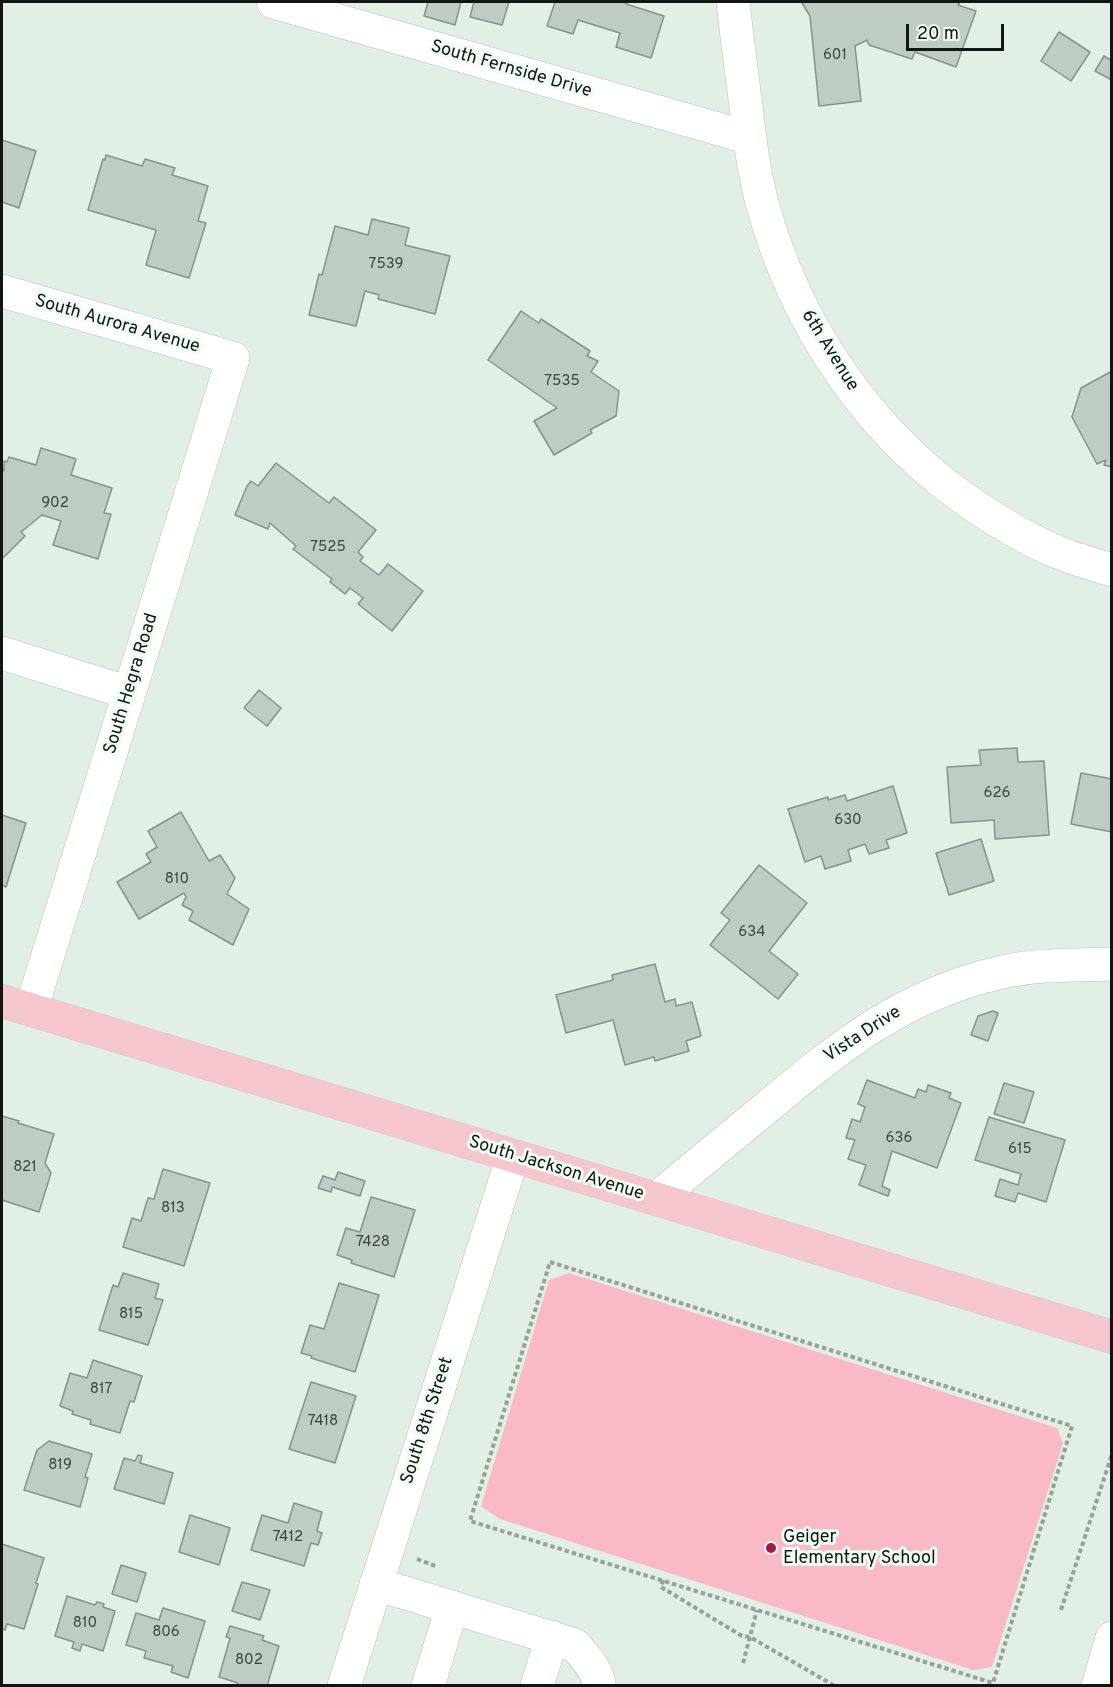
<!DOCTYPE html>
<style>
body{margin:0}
#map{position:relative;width:1113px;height:1687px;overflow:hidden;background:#e1efe5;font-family:Overpass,sans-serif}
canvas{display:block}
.frame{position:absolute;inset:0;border:3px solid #121613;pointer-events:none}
.scale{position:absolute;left:906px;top:24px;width:98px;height:27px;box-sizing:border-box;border:3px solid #121613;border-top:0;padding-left:8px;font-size:18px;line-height:21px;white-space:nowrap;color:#121613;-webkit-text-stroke:4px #effcf2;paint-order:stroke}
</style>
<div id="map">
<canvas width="1113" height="1687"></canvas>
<div class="frame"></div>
<div class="scale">20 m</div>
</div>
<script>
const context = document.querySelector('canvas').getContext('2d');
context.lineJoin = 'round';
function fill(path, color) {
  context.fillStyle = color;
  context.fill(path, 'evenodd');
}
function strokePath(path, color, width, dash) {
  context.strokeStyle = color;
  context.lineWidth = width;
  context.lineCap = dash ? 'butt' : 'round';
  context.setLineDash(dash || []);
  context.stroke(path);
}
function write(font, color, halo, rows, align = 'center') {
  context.font = font + ' Overpass,sans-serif';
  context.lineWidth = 6;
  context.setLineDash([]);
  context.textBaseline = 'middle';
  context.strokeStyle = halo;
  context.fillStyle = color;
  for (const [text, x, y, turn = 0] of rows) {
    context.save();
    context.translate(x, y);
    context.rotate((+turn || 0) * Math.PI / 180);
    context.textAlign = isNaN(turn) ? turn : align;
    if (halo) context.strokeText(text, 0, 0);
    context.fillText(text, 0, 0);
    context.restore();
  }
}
fill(new Path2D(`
 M569,1273l488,155 6,15 -71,224 -19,3 -473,-151 -19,-13 68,-226z`), '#f9bac5');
const building = new Path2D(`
 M428,2h33l-6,23 -31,-9z
 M474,2h35l-7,23 -32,-8z
 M555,2h72l-1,2 38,12 -13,42 -35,-11 4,-14 -42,-13 -5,14 -26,-8z
 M805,2h155l-2,3 18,6 -20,56 -41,-15 -3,7 -43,-14 -2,-5 -12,6 6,55 -42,5 -9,-90 -8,-13z
 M1059,32l31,20 -19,29 -30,-20z
 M1104,56l8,5v19l-17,-9z
 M2,140l34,11 -17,57 -17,-6z
 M106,155l36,11 3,-7 30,9 -3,7 36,11 -10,35 8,2 -17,55 -43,-13 10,-35 -68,-20 15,-51 2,1z
 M372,219l37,9 -4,17 45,11 -15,58 -57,-15 1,-4 -14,-4 -9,35 -47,-11 10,-41 3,1 13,-49 33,9z
 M521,311l18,12 2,-4 49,32 -3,5 11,5 -7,11 28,19 -3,25 -26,14 2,3 -38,22 -20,-34 23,-13 -69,-48z
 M1112,371v96l-8,-2 2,-5 -9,4 -25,-47 9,-29z
 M41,448l35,11 -5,16 41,13 -8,25 7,1 -13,45 -45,-14 8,-24 -19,-6 -21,17 4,4 -23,23v-89l2,1v-10l3,1 2,-5 27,8z
 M276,463l53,40 5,-6 42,33 -18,22 5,5 -3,4 19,14 9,-11 35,27 -31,40 -34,-27 5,-6 -13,-10 -5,6 -15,-12 2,-3 -39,-30 3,-3 -26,-23 -2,6 -33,-14 12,-29 4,-5 7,5z
 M259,690l22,18 -14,18 -23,-18z
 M1017,748l1,14 26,-1 5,74 -54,4 -1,-19 -43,3 -4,-56 34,-2 -2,-15z
 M1081,773l31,6v53l-41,-8z
 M893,786l14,47 -21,7 3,8 -20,6 -4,-10 -17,6 3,11 -26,8 -4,-13 -16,6 -17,-53 40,-12v3l17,-5 2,6z
 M181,812l28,49 11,-6 15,23 -8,16 22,15 -16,36 -44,-25 4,-9 -11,-6 4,-8 -2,-4 -45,26 -22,-37 34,-20 -5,-8 11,-7 -9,-16z
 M2,815l24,8 -20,64 -4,-2z
 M981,839l13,42 -45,14 -13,-42z
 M759,865l48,38 -38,48 29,23 -20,25 -68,-54 20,-25 -9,-7z
 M655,964l10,38 10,-3 1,7 16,-4 9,34 -15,5 3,10 -34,10 -1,-4 -29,8 -12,-45 -47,13 -10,-38 57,-15 -1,-5z
 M993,1011l5,2 -10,28 -17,-6 7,-19z
 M867,1080l48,18 3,-9 8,3 2,-7 23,8 -2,5 12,5 -24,65 -45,-17 -10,35 8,4 -2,6 -29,-11 7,-20 -18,-6 7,-19 -9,-2 6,-19 8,3 5,-15 -7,-3z
 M1004,1083l30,9 -10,31 -30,-9z
 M2,1116l17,5 -1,2 36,11 -9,29 6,10 -12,39 -37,-12z
 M989,1117l76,23 -19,62 -28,-9 -3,9 -20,-6 5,-17 18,6 3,-11 -46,-14z
 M163,1169l47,14 -26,83 -61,-19 9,-29 9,3 7,-23 6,1z
 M338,1172l27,9 -5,15 -28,-9 -1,5 -13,-4 5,-12 12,4z
 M371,1197l44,13 -21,67 -43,-14 1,-3 -15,-5 9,-27 14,4z
 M123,1273l36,11 -4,14 8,2 -15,45 -49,-15 14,-45 5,2z
 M339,1283l40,12 -24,77 -44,-14 1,-2 -11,-3 9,-28 14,4z
 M93,1360l49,16 -8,26 -4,-1 -10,32 -30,-9 1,-4 -19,-6 1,-3 -13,-5 10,-33 17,5z
 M311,1382l45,14 -21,67 -46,-14z
 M49,1441l43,13 -7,23 3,1 -8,29 -56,-17 13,-40z
 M138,1455l4,1 -2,7 33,10 -9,31 -50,-15 10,-31 11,3z
 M294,1503l28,9 -5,19 5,2 -4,12 -7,-2 -7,23 -53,-16 11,-35 26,8z
 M190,1515l40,13 -11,37 -40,-13z
 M2,1544l42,14 -8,25 2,1 -14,45 -17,-5 -2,6 -3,-1z
 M121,1565l25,8 -9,29 -25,-8z
 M242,1582l28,8 -10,30 -28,-9z
 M67,1596l28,9 2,-3 7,2 -1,3 12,4 -12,40 -21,-7 -2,7 -8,-3 2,-6 -19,-6z
 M163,1608l42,13 -17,57 -17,-6 2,-6 -29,-8 2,-7 -20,-6 10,-32 23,7z
 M230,1626l34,10 -2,4 17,6 -12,40h-30l1,-3 -19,-6 11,-39 -4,-1z`);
fill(building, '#bfccc3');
strokePath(building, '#87938a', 1.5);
const minor = new Path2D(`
 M273,2l477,136
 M733,2c4,37 9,74 14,112 3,28 7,57 14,85 34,128 111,241 223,313 23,15 47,29 71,39 18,8 38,13 57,19
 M2,291l231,67 -202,652
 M2,653l127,40
 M656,1199c36,-30 72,-60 109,-90 74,-62 136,-113 233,-136 38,-9 75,-8 114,-9
 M376,1584l199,61c9,11 23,25 24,41
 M344,1686l169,-530
 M428,1686l24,-79
 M537,1686l15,-49
 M1098,1686l14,-48`);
const major = new Path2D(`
 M2,1001l1110,336`);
strokePath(minor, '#b5c2b8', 34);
strokePath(major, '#d0d0d0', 34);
strokePath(new Path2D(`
 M550,1262l522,164 -79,257 -523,-162z
 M417,1559l21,8
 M663,1580l-2,7 81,49 8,1 85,49
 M1061,1610l51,-156
 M743,1663l14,-53`), '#97a29a', 4, [4.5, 3]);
strokePath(minor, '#fff', 33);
strokePath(major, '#f6c6cf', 33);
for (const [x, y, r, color] of [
 [771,1548,6,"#a8134a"]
]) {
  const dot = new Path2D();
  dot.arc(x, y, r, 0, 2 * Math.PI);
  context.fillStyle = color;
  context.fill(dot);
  strokePath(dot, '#effcf2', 2);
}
write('15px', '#3d443f', null, [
 ["601",835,56],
 ["7539",386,265],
 ["7535",562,382],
 ["902",55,504],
 ["7525",328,548],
 ["626",997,794],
 ["630",848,821],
 ["810",177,880],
 ["634",752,933],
 ["636",899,1139],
 ["615",1020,1150],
 ["821",25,1168],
 ["813",173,1209],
 ["7428",373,1243],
 ["815",131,1315],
 ["817",101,1390],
 ["7418",323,1422],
 ["819",60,1466],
 ["7412",288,1538],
 ["810",85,1624],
 ["806",166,1633],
 ["802",249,1661]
]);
write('18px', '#121613', '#effcf2', [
 ["South Fernside Drive",511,70,16],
 ["South Aurora Avenue",117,325,16],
 ["6th Avenue",829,351,58],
 ["South Hegra Road",132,684,-73],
 ["Vista Drive",863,1035,-33],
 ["South Jackson Avenue",556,1169,17],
 ["South 8th Street",428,1421,-72]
]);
write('18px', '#121613', '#effcf2', [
 ["Geiger",783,1538],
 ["Elementary School",783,1559]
], 'left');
</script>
